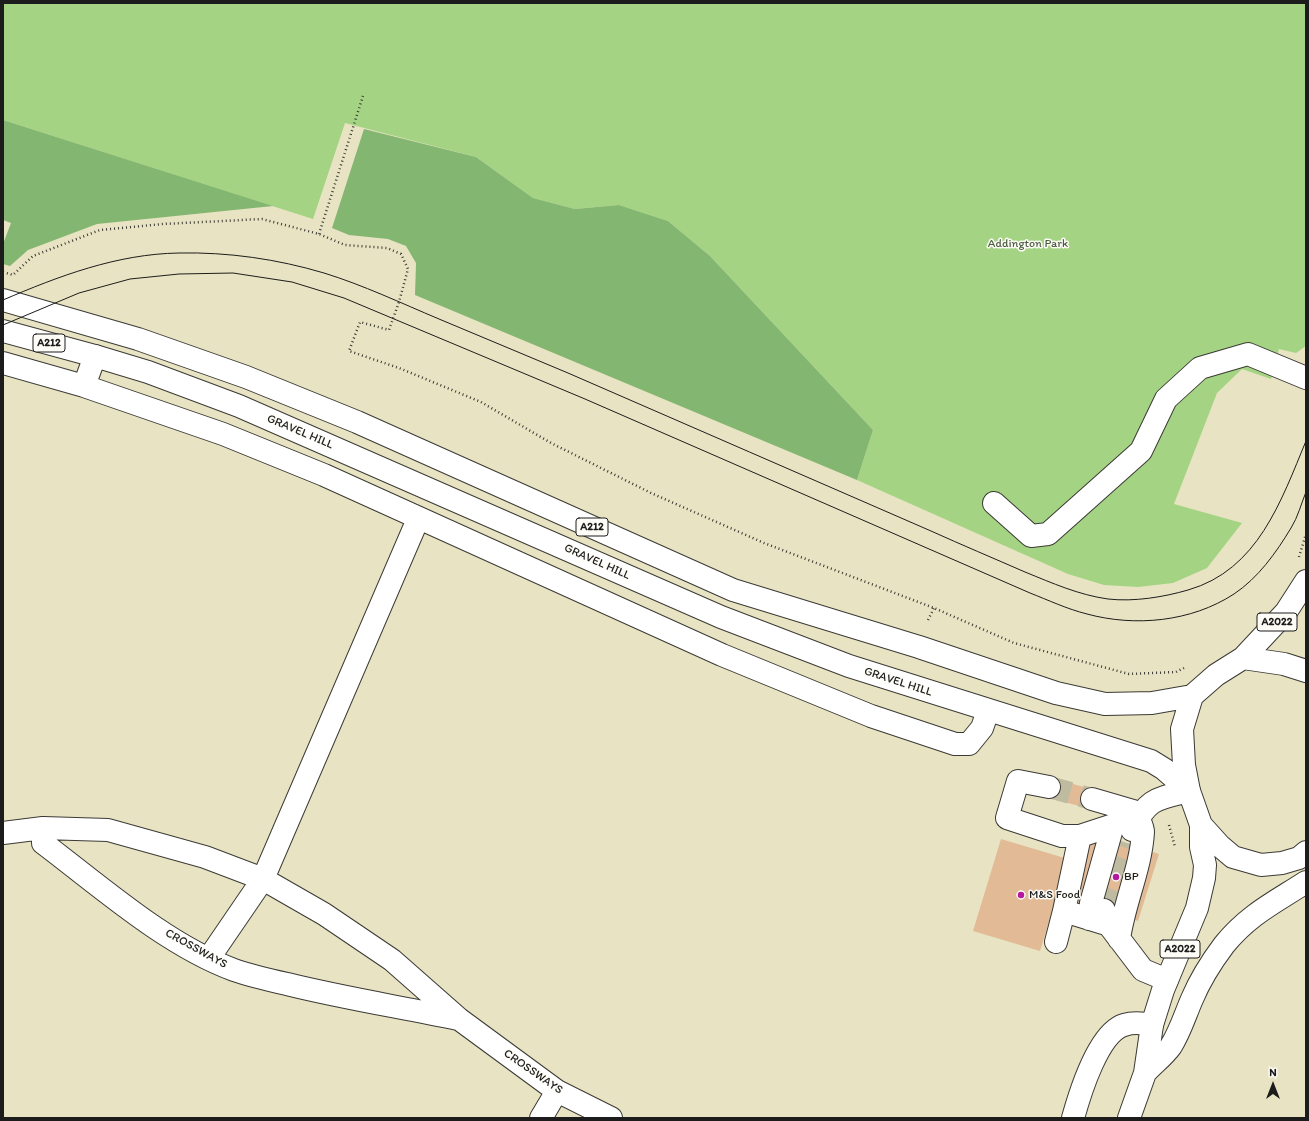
<!DOCTYPE html>
<style>
body{margin:0}
#map{position:relative;width:1309px;height:1121px;overflow:hidden;background:#e8e3c2;font-family:Itim,sans-serif}
canvas{display:block}
.frame{position:absolute;inset:0;border:4px solid #1c1c1c;pointer-events:none}
.north{position:absolute;left:1253px;top:1065px;width:40px;height:40px;-webkit-text-stroke:3px #fdfcf7;paint-order:stroke;rotate:0deg;font-size:11px;font-weight:700;line-height:16px;text-align:center;color:#1c1c1c}
.north::after{content:'';display:block;margin:auto;width:14px;height:18px;background:#1c1c1c;clip-path:polygon(50% 0,100% 100%,50% 72%,0 100%)}
</style>
<div id="map">
<canvas width="1309" height="1121"></canvas>
<div class="frame"></div>
<div class="north">N</div>
</div>
<script>
const context = document.querySelector('canvas').getContext('2d');
context.lineJoin = 'round';
function fill(path, color) {
  context.fillStyle = color;
  context.fill(path, 'evenodd');
}
function strokePath(path, color, width, dash) {
  context.strokeStyle = color;
  context.lineWidth = width;
  context.lineCap = dash ? 'butt' : 'round';
  context.setLineDash(dash || []);
  context.stroke(path);
}
function write(font, color, halo, rows, align = 'center') {
  context.font = font + ' Itim,sans-serif';
  context.lineWidth = 3;
  context.setLineDash([]);
  context.textBaseline = 'middle';
  context.strokeStyle = halo;
  context.fillStyle = color;
  for (const [text, x, y, turn = 0] of rows) {
    context.save();
    context.translate(x, y);
    context.rotate((+turn || 0) * Math.PI / 180);
    context.textAlign = isNaN(turn) ? turn : align;
    if (halo) context.strokeText(text, 0, 0);
    context.fillText(text, 0, 0);
    context.restore();
  }
}
fill(new Path2D(`
 M3,3h1303v343l-10,7 -17,-4 -8,30 -29,-10 -25,24 -43,111 68,19 -35,45 -34,15 -35,4 -34,-2 -36,-11 -211,-94 16,-50 -163,-174 -42,-35 -49,-16 -44,4 -42,-11 -57,-41 -131,-34 -32,96 -310,-99z`), '#a4d483');
fill(new Path2D(`
 M3,120l270,86 -176,18 -69,26 -18,16 -7,-2v-20l8,-21 -8,-3z
 M364,129l112,28 57,41 42,11 44,-4 49,16 42,35 163,174 -16,50 -442,-185 1,-32 -10,-17 -18,-7 -39,-4 -17,-7z`), '#83b671');
fill(new Path2D(`
 M1051,778l44,12 -5,19 -44,-12z
 M1094,834l65,20 -21,67 -65,-20z
 M1001,839l67,20 -28,92 -67,-20z`), '#e2ba96');
strokePath(new Path2D(`
 M1049,787l43,12
 M1104,910l23,-67`), '#bfbba1', 22, [22, 11]);
const minor = new Path2D(`
 M3,363l81,23 139,48 101,41 398,180 149,61 84,28h14l13,-16 6,-17
 M84,386l11,-30
 M994,503l37,33 17,-2 93,-83 25,-52 34,-31 48,-14 58,24
 M1049,787l-31,-6 -11,37 55,18h18l58,-19c2,5 5,10 5,15 -2,36 -19,71 -24,107
 M1092,799l48,14
 M43,828v15c57,43 123,102 191,127 17,6 35,10 53,14 56,14 114,23 171,35
 M1132,830c16,-32 24,-31 57,-39
 M3,833l40,-5 65,2 97,27 58,22 61,35 68,46 67,59 98,72 54,27
 M1104,910l4,14 35,46 24,10
 M1064,911l16,-75
 M1089,919l2,-16 22,-78
 M1056,942l8,-31 39,12
 M209,958l54,-79 155,-360
 M541,1118l16,-27
 M1073,1118c7,-25 25,-85 51,-93 9,-3 19,-2 28,0`);
const major = new Path2D(`
 M3,300l135,39 108,38 111,45 376,168 186,57 137,46 49,11 47,-1 40,-7
 M3,331l92,25 53,16 91,34 482,211 128,49 302,95 13,8 25,22
 M1306,581l-20,31 -43,46 -27,17 -24,21 -10,33 2,36 5,26 12,34 19,21 13,11 28,8 21,-2 17,-5 7,-6
 M1243,658l41,6 22,7
 M1145,1073c8,-9 19,-17 26,-27 9,-14 14,-31 21,-47 8,-19 20,-38 32,-54 24,-30 51,-43 82,-63
 M1129,1118l16,-45 7,-48 11,-35 34,-82 7,-30 1,-13 -4,-18v-22`);
strokePath(minor, '#3b3a35', 24);
strokePath(major, '#3b3a35', 24);
strokePath(new Path2D(`
 M319,234l44,-138
 M3,272l10,3 20,-19 67,-26 63,-6 99,-5 57,15 26,11 42,3 14,6 7,15 -9,33 -10,28 -29,-8 -11,29 50,17 82,34 70,41 100,50 113,50 170,65 80,35 115,31 47,-2 8,-4
 M1299,557l7,-23
 M928,620l6,-12
 M1169,825l6,22`), '#3b3a35', 2.5, [1, 3]);
strokePath(minor, '#fff', 22);
strokePath(major, '#fff', 22);
strokePath(new Path2D(`
 M3,300c56,-24 114,-46 176,-47 49,-1 98,6 145,20 39,12 77,30 115,46 43,18 86,36 129,54 121,53 242,105 363,158 31,14 62,27 94,41 27,11 54,23 83,27 26,3 56,-2 80,-9 70,-20 93,-89 118,-149
 M3,325l76,-32 51,-14 49,-5 54,-1 59,9 52,16 241,101 445,194c18,7 37,16 57,21 48,13 104,8 147,-20 24,-16 42,-41 57,-66 7,-11 10,-24 15,-36`), '#1c1c1c', 1);
for (const [x, y, r, color] of [
 [1116,877,4,"#b5179e"],
 [1021,895,4,"#b5179e"]
]) {
  const dot = new Path2D();
  dot.arc(x, y, r, 0, 2 * Math.PI);
  context.fillStyle = color;
  context.fill(dot);
  strokePath(dot, '#fdfcf7', 1.5);
}
for (const [x, y, w] of [
 [49,343,32],
 [592,527,32],
 [1277,622,40],
 [1180,949,40]
]) {
  const box = new Path2D();
  box.roundRect(x - w / 2, y - 9, w, 18, 3);
  context.fillStyle = '#fdfcf7';
  context.fill(box);
  strokePath(box, '#1c1c1c', 1);
}
write('bold 11px', '#1c1c1c', null, [
 ["A212",49,343],
 ["A212",592,527],
 ["A2022",1277,622],
 ["A2022",1180,949]
]);
write('12px', '#4c5c40', '#fdfcf7', [
 ["Addington Park",1028,244]
]);
write('12px', '#1c1c1c', '#fdfcf7', [
 ["GRAVEL HILL",300,432,23],
 ["GRAVEL HILL",597,562,24],
 ["GRAVEL HILL",898,682,18],
 ["CROSSWAYS",196,949,29],
 ["CROSSWAYS",533,1072,35]
]);
write('12px', '#1c1c1c', '#fdfcf7', [
 ["BP",1124,877],
 ["M&S Food",1029,895]
], 'left');
</script>
